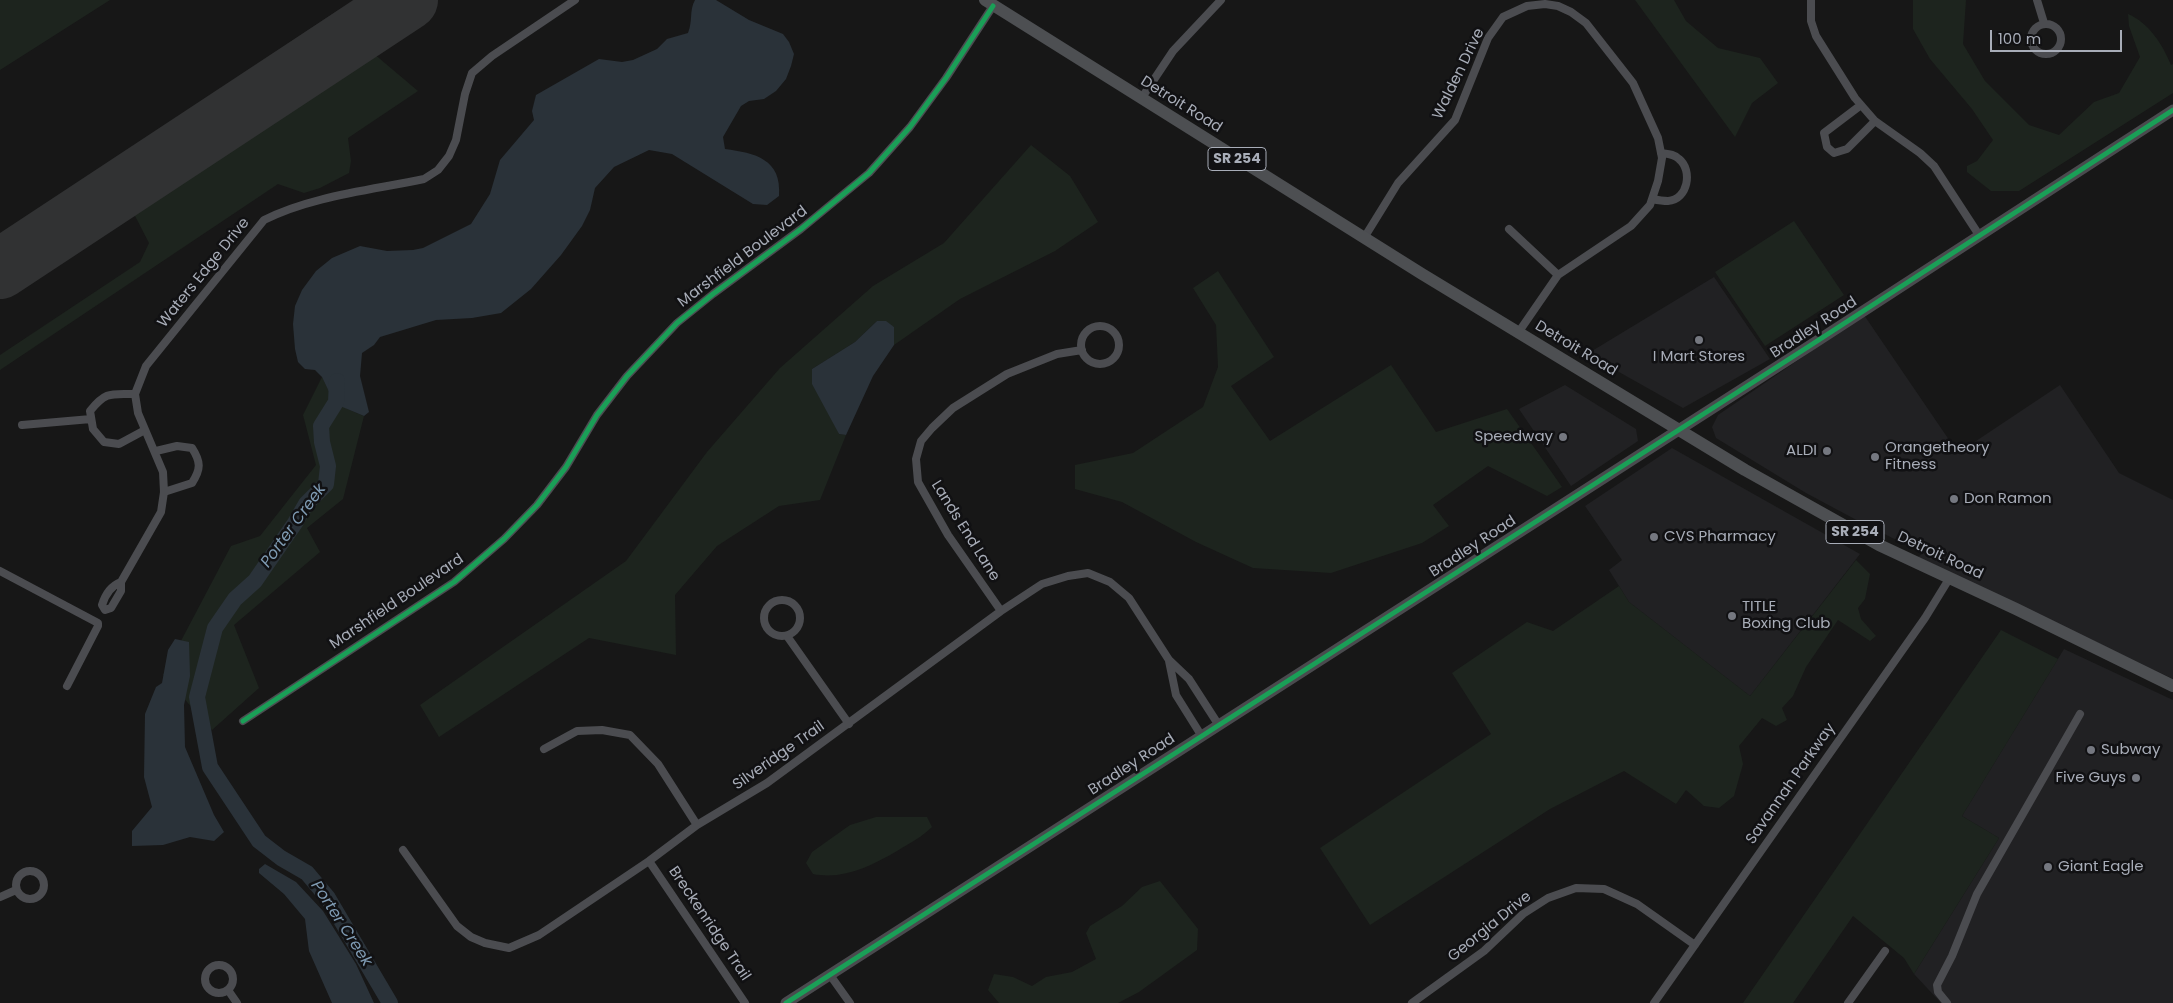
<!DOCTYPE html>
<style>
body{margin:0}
#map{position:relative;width:2173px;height:1003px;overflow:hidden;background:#171717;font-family:Poppins,sans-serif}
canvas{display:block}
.scale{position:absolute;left:1990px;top:30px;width:132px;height:22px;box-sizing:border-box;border:2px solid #a8adb8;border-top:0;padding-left:6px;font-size:15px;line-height:18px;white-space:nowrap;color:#a8adb8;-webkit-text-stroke:4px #111113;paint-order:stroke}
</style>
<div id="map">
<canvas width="2173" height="1003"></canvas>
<div class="scale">100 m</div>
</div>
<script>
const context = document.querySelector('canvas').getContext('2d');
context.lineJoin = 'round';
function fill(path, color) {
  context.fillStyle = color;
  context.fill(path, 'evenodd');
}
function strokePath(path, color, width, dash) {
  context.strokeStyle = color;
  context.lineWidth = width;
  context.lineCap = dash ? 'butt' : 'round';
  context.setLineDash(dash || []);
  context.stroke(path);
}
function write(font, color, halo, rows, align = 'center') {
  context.font = font + ' Poppins,sans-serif';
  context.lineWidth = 5;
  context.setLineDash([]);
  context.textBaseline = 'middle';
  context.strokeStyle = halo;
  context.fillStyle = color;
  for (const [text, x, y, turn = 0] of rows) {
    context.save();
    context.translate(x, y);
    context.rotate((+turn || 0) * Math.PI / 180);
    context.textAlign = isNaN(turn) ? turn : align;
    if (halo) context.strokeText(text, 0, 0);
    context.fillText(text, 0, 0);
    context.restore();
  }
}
fill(new Path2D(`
 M353,0h81l-434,298v-62z
 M1714,277l56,82 -87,49 -96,-54z
 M1864,315l94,138 102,-68 59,88 54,27v179l-255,-122 5,-4 -59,-29 -58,-31 -90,-55 -4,-11 6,-12z
 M1565,385l71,44 2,12 -67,45 -52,-77z
 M1672,448l188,106 -110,142 -121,-94 -20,-32 13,-10 -37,-54z
 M2064,649l109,51v303h-232l-27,-29 85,-136 -37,-22z`), '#212123');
fill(new Path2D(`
 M0,0h110l-110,70z
 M1635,0h39l12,21 32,27 42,10 18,25 -26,20 -17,34z
 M1913,0h53l-3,44 22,37 44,44 30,10 35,-33 25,-9 21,-36 -11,-31 -1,-12c21,9 35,31 43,51l2,-1v29l-154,98h-28l-24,-19v-6l10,-5 16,-21 -21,-31 -42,-50 -17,-30z
 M373,53l45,38 -70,47 3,23 -2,12 -29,15 -16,5 -26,-9 -278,186v-15l140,-93 9,-19 -16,-31z
 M1031,145l39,31 28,46 -43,29 -95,48 -66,46v-18l-17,-6 -22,21 -43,27 27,65 7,1 -26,65 -41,6 -62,40 -42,49 1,60 -87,-17 -150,99 -19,-32 206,-144 81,-109 73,-84 93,-82 71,-43z
 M1794,221l50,74 -79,51 -50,-74z
 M1218,271l56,86 -43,29 39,55 121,-76 45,67 71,-23 55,78 -15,9 -59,-30 -55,39 16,21 -27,17 -91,30 -78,-5 -57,-26 -74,-40 -47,-13v-24l58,-12 70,-46 15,-40 -2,-42 -23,-37z
 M322,377c13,26 15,28 42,39l-21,83 -36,29 13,24 -86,73 25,63 -47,42 -49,-55 68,-129 29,-10 56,-71 -13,-50z
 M1856,560l14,14 -5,25 -7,9 3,11 15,17 -6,5 -32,-21 -32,47 -13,29 -11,12 5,12 -11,6 -14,-8 -23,28 4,18 -9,32 -15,12 -15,-2 -18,-16 -10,14 -52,-33 -74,38 -180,116 -50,-77 171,-114 -39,-61 75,-51 26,9 66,-45 10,16 121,94z
 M2001,630l57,29 -96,157 37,22 -85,136 -10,-16 -51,-42 -60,87h-50z
 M876,817h51l5,10c-10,10 -22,16 -35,24 -26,15 -53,29 -84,23l-7,-11 6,-11 38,-27z
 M1160,881l38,48 -1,21 -58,42 -21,11h-119l-11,-13 6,-16 19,3 19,9 14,-9 26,-5 24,-13 -10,-26 4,-7 32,-20 20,-19z`), '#1d241e');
fill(new Path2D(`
 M695,0h21l33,20 34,14 6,8 5,12 -3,12 -5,13 -10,12 -12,8 -15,2 -8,5 -18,31 2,12c30,4 57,10 54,47l-12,9 -14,-1 -81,-50 -23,-4 -35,17 -19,21 -5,22 -8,16 -21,29 -30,34 -30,24 -29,5 -36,2 -56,17 -6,8 -12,8 -2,23 9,36 -5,4 -24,-10 -8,-8 -10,-21 -7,-7 -10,-1 -7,-7 -3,-13 -2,-25 2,-18 7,-16 14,-19 16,-13 28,-12 27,5 26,-1 10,-2 48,-24 19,-30 10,-34 34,-40 -2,-9 4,-16 63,-36 23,3 11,-2 24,-11 10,-10 21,-6c5,-12 1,-22 7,-33z
 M877,321h9l8,6v18l-21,31 -27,59 -7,-1 -27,-50v-15l43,-27z
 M175,639l14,3 1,34 -6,29 1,42 29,68 10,17 -10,9 -24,-4 -27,8 -31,1v-15l20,-24 -8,-30 1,-63 11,-27 6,-4 6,-33z
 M265,864l31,18 27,29 33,53 18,39h-42l-23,-52 -4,-32 -21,-25 -25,-21v-4z`), '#2a3239');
strokePath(new Path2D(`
 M337,381l-1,21 -15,24 1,16 6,24 -2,18 -20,20 -11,19 -40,58 -20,18 -20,29 -18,69 13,70 49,74 22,17 26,15 21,25 62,105`), '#2a3239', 16);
strokePath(new Path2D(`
 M0,269l408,-269`), '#313233', 60);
strokePath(new Path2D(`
 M1811,0v21l5,15 39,62 20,23 45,32 14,13 45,69
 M2037,0l7,23
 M2031 39a15 15 0 1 1 30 0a15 15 0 1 1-30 0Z
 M1141,99l32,-48 48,-51
 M1861,105l-37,28 3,14 7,6 13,-4 28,-28
 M1652,199c5,1 11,2 16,2 20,-1 25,-31 11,-42 -5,-5 -11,-5 -18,-6
 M1509,229l49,46
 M1364,238l34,-55 57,-63 33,-82 15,-21 24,-11 18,-2 13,2 13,6 15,11 47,60 25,55 4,20 -4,23 -8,24 -19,21 -73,49 -40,58
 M1081 345a19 19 0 1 1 38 0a19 19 0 1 1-38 0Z
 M135,394c-24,0 -29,-3 -45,17l3,18 11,13 15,2 26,-14
 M22,425l69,-6
 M156,451l21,-5 15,2c9,14 9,21 0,35l-28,9
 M0,571l98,52v3l-31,60
 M121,582c-10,4 -16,13 -19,23l3,5 6,-2 10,-17v-9l40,-70 3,-20 -1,-20 -25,-59 -3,-19 11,-28 118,-146c47,-24 108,-30 160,-41l14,-9 11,-14 7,-16 9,-46 7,-21 20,-17 83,-56
 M764 618a18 18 0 1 1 36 0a18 18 0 1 1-36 0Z
 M1001,611l-53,-76 -30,-53 -2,-23 5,-18 11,-13 21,-20 54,-34 50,-20 25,-4
 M787,636l62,88
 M1169,661l7,34 25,40
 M243,721l211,-139 50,-43 33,-34 29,-38 31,-52 30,-39 50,-53 36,-29 88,-65 68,-56 41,-46 36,-49 47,-72
 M544,749l33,-18 25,-1 28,5 28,29 39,61
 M403,850l54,76 14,11 14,6 24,5 30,-13 110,-74 48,-36 70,-42 234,-172 41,-27 26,-8 20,-3 22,9 19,16 40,62 20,19 29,45
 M649,861l96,142
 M16 885a14 14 0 1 1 28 0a14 14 0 1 1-28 0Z
 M0,897l16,-7
 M205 979a14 14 0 1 1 28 0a14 14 0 1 1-28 0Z
 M830,975l20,28
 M228,990l9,13
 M1412,1003l72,-52 39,-37 25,-16 28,-10 28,1 33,15 58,41
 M1654,1003l271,-385 24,-39
 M1848,1003l37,-52
 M1947,1003l-9,-11 -1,-7 15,-29 25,-62 103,-180`), '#4b4c50', 8);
strokePath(new Path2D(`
 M786,1003l1025,-658 362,-235`), '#4a4a4e', 11);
strokePath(new Path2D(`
 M985,0l437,274 323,196 134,75 137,64 157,77`), '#4d4f52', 12);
strokePath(new Path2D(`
 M243,721l211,-139 50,-43 33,-34 29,-38 31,-52 30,-39 50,-53 36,-29 88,-65 68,-56 41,-46 36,-49 47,-72
 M786,1003l1025,-658 362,-235`), '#1a9f57', 5);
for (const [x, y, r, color] of [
 [1699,340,5,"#757880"],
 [1563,437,5,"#757880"],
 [1827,451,5,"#757880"],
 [1875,457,5,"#757880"],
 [1954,499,5,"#757880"],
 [1654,537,5,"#757880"],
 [1732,616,5,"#757880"],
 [2091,750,5,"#757880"],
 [2136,778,5,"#757880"],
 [2048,867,5,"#757880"]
]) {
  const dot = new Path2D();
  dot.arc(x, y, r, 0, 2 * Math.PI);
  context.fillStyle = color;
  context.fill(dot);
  strokePath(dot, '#111113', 2);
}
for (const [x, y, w] of [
 [1237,159,58],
 [1855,532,58]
]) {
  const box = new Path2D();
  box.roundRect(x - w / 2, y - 11.5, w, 23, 4);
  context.fillStyle = '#111113';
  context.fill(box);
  strokePath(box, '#a8adb8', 1);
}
write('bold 14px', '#a8adb8', null, [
 ["SR 254",1237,159],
 ["SR 254",1855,532]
]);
write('15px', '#a8adb8', '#111113', [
 ["Walden Drive",1459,74,-64],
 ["Detroit Road",1181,105,32],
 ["Marshfield Boulevard",743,257,-37],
 ["Waters Edge Drive",204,273,-51],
 ["Bradley Road",1814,328,-33],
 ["Detroit Road",1576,349,31],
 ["Lands End Lane",965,531,58],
 ["Bradley Road",1473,547,-33],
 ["Detroit Road",1940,556,25],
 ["Marshfield Boulevard",397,602,-34],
 ["Silveridge Trail",779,756,-35],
 ["Bradley Road",1132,765,-33],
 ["Savannah Parkway",1791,784,-55],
 ["Breckenridge Trail",709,924,56],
 ["Georgia Drive",1490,927,-39]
]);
write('15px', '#a8adb8', '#111113', [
 ["I Mart Stores",1699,357,"center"],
 ["Speedway",1553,437,"right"],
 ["Orangetheory",1885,448],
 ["Fitness",1885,465],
 ["ALDI",1817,451,"right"],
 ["Don Ramon",1964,499],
 ["CVS Pharmacy",1664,537],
 ["TITLE",1742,607],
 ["Boxing Club",1742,624],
 ["Subway",2101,750],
 ["Five Guys",2126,778,"right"],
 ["Giant Eagle",2058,867]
], 'left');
write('italic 16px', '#7f9bb3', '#111113', [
 ["Porter Creek",294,526,-54],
 ["Porter Creek",341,924,57]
]);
</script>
